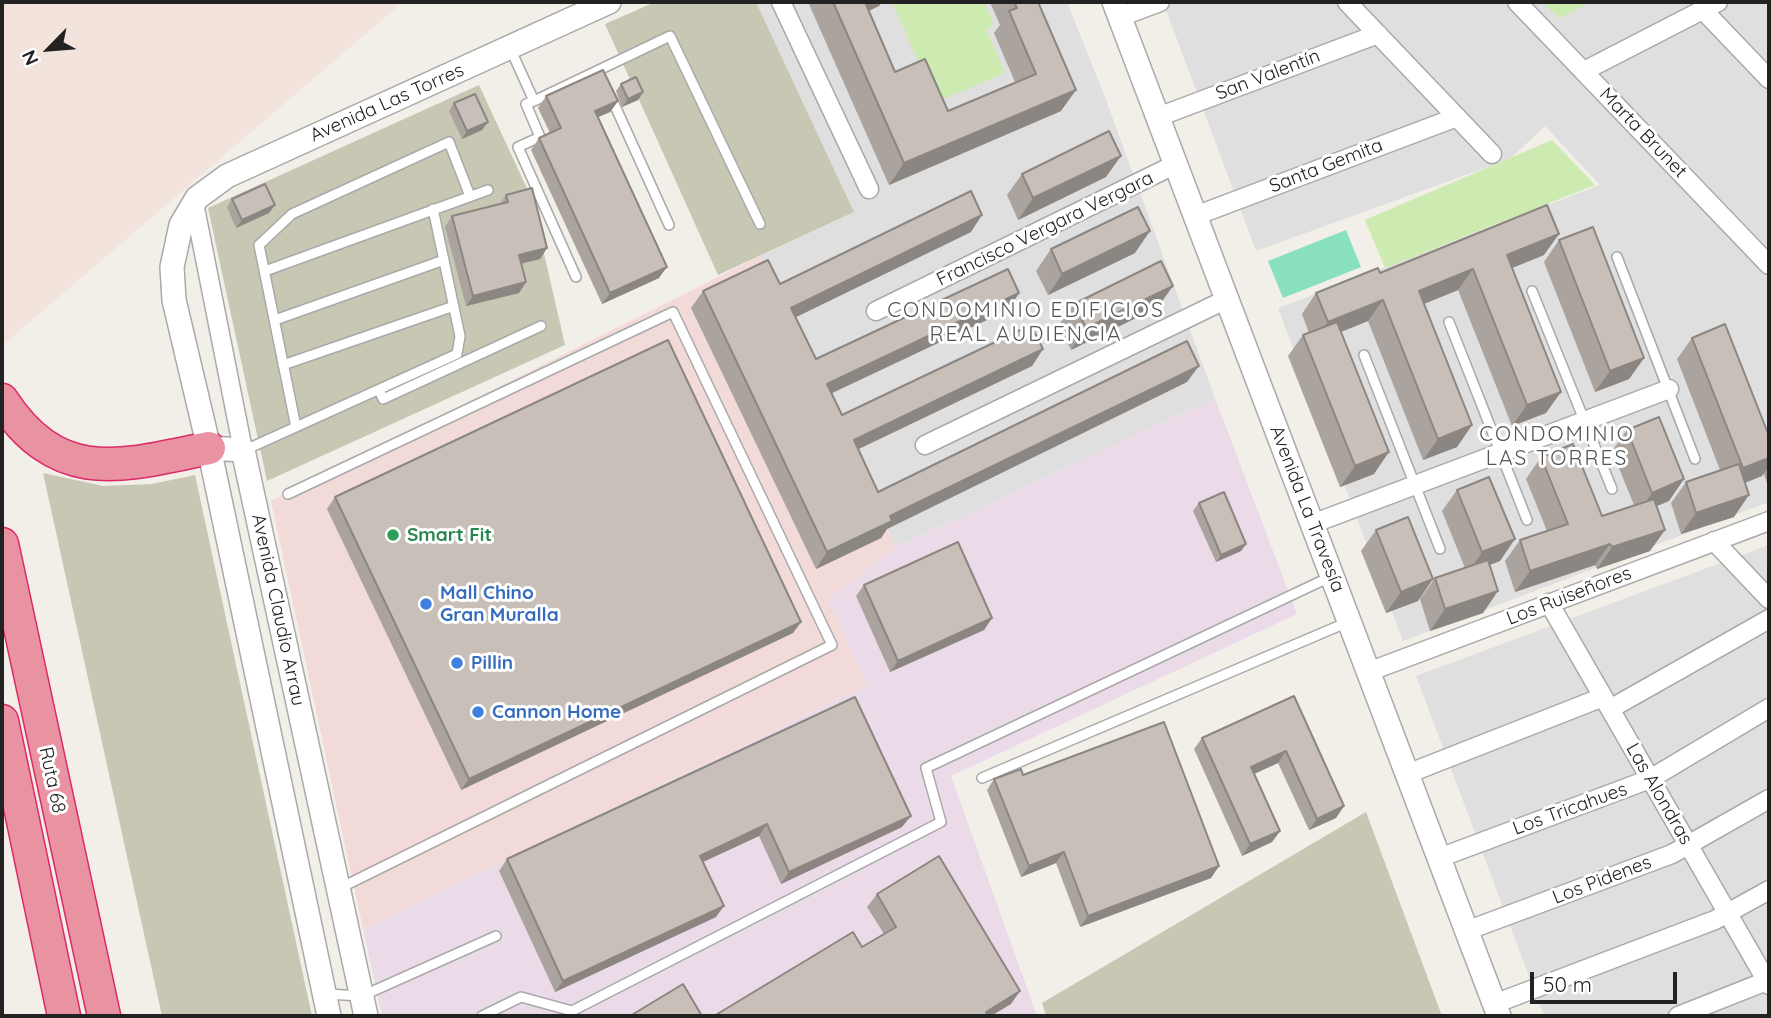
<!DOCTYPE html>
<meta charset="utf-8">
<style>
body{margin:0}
#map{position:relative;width:1771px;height:1018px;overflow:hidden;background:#f2efe9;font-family:Quicksand,sans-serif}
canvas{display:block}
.frame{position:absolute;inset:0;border:4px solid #222;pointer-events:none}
.north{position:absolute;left:14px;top:14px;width:70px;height:70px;-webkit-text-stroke:5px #fff;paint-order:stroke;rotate:245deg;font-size:19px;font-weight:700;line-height:28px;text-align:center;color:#222}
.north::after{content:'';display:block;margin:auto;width:24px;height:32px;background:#222;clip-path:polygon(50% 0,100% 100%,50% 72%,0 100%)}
.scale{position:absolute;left:1530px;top:972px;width:147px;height:32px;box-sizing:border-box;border:4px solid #222;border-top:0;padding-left:9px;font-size:21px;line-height:24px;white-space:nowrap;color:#222;-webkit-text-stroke:5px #fff;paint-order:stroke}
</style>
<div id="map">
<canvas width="1771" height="1018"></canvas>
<div class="frame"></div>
<div class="north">N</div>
<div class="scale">50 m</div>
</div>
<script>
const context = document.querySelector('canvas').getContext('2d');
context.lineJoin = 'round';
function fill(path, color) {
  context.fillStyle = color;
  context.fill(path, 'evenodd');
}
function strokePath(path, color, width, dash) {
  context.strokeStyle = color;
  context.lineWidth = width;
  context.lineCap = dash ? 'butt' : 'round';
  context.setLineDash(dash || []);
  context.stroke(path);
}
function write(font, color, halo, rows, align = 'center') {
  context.font = font + ' Quicksand,sans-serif';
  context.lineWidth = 6;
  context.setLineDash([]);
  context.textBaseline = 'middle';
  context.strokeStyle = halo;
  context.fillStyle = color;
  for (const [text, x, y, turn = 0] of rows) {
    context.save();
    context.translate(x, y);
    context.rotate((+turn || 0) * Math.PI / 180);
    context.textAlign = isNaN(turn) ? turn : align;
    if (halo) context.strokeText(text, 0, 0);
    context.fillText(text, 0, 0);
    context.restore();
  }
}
fill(new Path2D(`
 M756,2h311l38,95 110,301 -319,149 -136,-291 94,-44z
 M1163,2h606v500l-366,139 -125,-333 322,-123 -55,-59 -35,33 -254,92z
 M1769,545v471h-225l-128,-340z`), '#e0dfdf');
fill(new Path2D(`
 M760,256l136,291 -68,52 39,86 -504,244 -92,-428z`), '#f2dad9');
fill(new Path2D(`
 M1215,398l82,216 -346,162 86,240h-655l-19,-87 504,-244 -39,-86 68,-52z`), '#ebdbe8');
fill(new Path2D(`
 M2,2h401l-401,344z`), '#f3e3dd');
fill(new Path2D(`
 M655,2h101l98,210 -136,63 -113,-251z
 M479,85l52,112 34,148 -298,136 -59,-273z
 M43,473l60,13 49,-2 43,-9 117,541h-150z
 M1366,812l76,204h-396l-4,-13z`), '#c7c7b4');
fill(new Path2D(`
 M892,2h92l10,23 -8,4 19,44 -69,29z
 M1541,2h50l-31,16z
 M1552,140l43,45 -210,83 -20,-48z`), '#cdebb0');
fill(new Path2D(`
 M1346,230l15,37 -78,31 -15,-37z`), '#88e0be');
const service = new Path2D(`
 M510,48l24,53 136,-65 90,188
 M611,97l58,128
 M534,101l-8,3 14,33 -22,10 58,130
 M1617,257l78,202
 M265,271l223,-81
 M1532,291l80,198
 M275,320l169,-60
 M1449,322l78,198
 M1364,355l76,194
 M283,365l171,-59
 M379,390l4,9 158,-73
 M296,427l-37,-182 33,-31 157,-72 21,54
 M245,450l212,-96 3,-18 -27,-127
 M288,494l385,-182 159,333 -492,243
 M982,778l366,-156
 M326,994l36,2 134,-60
 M482,1016l39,-19 51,14 369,-189 -15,-54 406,-192`);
const minor = new Path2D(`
 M781,2l88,187
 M1347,2l145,152
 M1517,2l252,263
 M1703,10l66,69
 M1120,17l40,-15
 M1584,71l134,-69
 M1158,117l220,-83
 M194,203l49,247
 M1195,216l262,-99
 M876,311l300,-147
 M925,445l302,-146
 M1312,524l357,-135
 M1714,541l55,58
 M1549,603l220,382
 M1368,672l401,-151
 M1610,709l159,-90
 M1407,774l196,-77
 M1439,858l211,-79 119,-71
 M1466,931l206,-77 97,-55
 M1494,1004l221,-84 54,-30
 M1678,1016l91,-36`);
const tertiary = new Path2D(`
 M1114,2l385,1014
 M209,448l34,2 123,566
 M329,1016l-120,-568 -35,-148 -2,-33 9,-42 16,-27 30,-22 382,-174`);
const motorway = new Path2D(`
 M2,400c57,87 120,66 207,48
 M2,544l102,472
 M2,721l62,295`);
strokePath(service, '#a9a9a9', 12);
strokePath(minor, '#a9a9a9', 21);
strokePath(tertiary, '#a9a9a9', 26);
strokePath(motorway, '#dc2a67', 35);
strokePath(service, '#fff', 9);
strokePath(minor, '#fff', 18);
strokePath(tertiary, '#fff', 23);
strokePath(motorway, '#e892a2', 32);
fill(new Path2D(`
 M808,2h74l-3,4 -10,5 26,61 53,39 67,-29 -21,-49 6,-8 -10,-23h48l23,109 -172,74z
 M621,84l22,8 -5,8 -16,7 -6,-16z
 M546,96l72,5 -8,11 -12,5 61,161 -57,26 -71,-154 8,-12 11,-5 -12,-25z
 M454,103l34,19 -6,8 -20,9 -13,-28z
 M1022,174l84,3 -88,43 -11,-25z
 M506,195l41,53 -7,11 -19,4 5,19 -7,11 -53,13 -21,-79 7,-11 48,-12z
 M232,199l43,6 -6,8 -33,15 -9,-21z
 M971,232l-176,85 21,42 203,-66 -11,17 -176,83 10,22 201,-66 -11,17 -174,83 20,43 309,-110 -300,147 -6,9 -65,31 -125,-261 12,-17 77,-7z
 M1559,240l85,118 -15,21 -34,13 -51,-130z
 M1051,249l84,4 -87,42 -12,-24z
 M1544,255l-32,13 34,145 -34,13 -54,-136 -34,14 48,121 -15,22 -34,13 -55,-139 -27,11 33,142 -34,13 -52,-131 15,-21 6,-2 -7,-19 14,-21 64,-20z
 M1074,304l84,3 -87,43 -12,-25z
 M1692,338l77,98v54l-5,-16 -2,2 -17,7 -11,34 -53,17 -10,-31 15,-21 34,-12 -43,-111z
 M1627,430l42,71 -12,5 -7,45 -53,18 -2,-4 -80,27 -10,-31 15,-21 27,-9 -21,-52 15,-22 61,59 32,-11 -22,-54z
 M1457,490l43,71 -11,4 -6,48 -53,18 -10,-32 15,-21 30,-10 -23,-57z
 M335,497l466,125 -8,11 -332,157 -134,-281z
 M1199,503l47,41 -5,7 -25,11 -23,-51z
 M1376,530l42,71 -32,12 -25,-62z
 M864,585l128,33 -8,12 -94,42 -34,-76z
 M1294,696l50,110 -8,12 -27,12 -31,-67 -24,11 26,57 -8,11 -30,14 -48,-107 8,-11z
 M855,697l47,130 -121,57 -22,-48 -56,26 13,55 -161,75 -56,-121 8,-12z
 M1023,775l196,91 -8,12 -131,49 -24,-64 -35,14 -34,-87 7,-11z
 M877,894l134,110 -149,-57 22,-13 -17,-27z`), '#aba49e');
fill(new Path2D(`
 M861,2h21l-3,4 -31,14z
 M1076,90l-15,21 -172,74 15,-22z
 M643,92l-5,8 -16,7 6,-8z
 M618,101l-8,11 -23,10 8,-11z
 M488,122l-6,8 -20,9 5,-8z
 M1121,156l-15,21 -88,43 15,-22z
 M275,205l-6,8 -33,15 6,-8z
 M982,215l-11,17 -191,93 11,-17z
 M1150,231l-15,22 -87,42 14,-21z
 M1559,234l-15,21 -52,21 15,-21z
 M547,248l-7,11 -28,7 7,-11z
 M667,267l-8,11 -57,26 8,-11z
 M1473,269l-15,21 -54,22 15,-21z
 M526,282l-7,11 -53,13 7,-10z
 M1173,286l-15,21 -87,43 15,-22z
 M1019,293l-11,17 -193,91 12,-17z
 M1383,300l-15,21 -55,22 15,-21z
 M1043,349l-11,17 -190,91 12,-17z
 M1644,358l-15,21 -34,13 15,-21z
 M1199,366l-12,16 -300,147 -6,9 -65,31 11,-17 63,-36z
 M1561,392l-15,21 -34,13 15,-21z
 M1472,425l-15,22 -34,13 15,-21z
 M1389,452l-15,22 -34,13 15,-21z
 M1769,458v8l-7,10 -34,13 15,-21z
 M1684,479l-15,22 -32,13 15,-21z
 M1749,495l-15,22 -53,17 15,-21z
 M1665,530l-15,21 -53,18 15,-22z
 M1515,539l-15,22 -32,12 14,-21z
 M1246,544l-5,7 -25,11 5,-7z
 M1610,544l-15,21 -80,27 15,-21z
 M1433,579l-15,22 -32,12 15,-21z
 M1498,591l-15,22 -53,18 15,-22z
 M992,618l-8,12 -94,42 8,-11z
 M801,622l-8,11 -332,157 8,-11z
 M1286,751l-8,12 -35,16 8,-12z
 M1344,806l-8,12 -27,12 8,-11z
 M911,816l-9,11 -121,57 8,-12z
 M767,824l-8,12 -67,31 8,-11z
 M1280,831l-8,11 -30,14 8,-12z
 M1064,852l-8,11 -35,14 8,-11z
 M1219,866l-8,12 -131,49 8,-11z
 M724,906l-8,11 -161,75 8,-11z
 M1020,991l-9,13 -20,12h-8l3,-4z`), '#8b8681');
const building = new Path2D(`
 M833,2h32l30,70 30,-13 23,52 88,-37 -27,-63 8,-3 -3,-6h24l38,88 -172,73z
 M603,70l15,31 -23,10 72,156 -57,26 -71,-155 22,-10 -15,-32z
 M636,77l7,15 -15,7 -7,-15z
 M475,94l13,28 -21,9 -13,-28z
 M1109,131l12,25 -88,42 -11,-24z
 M265,184l10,21 -33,15 -10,-21z
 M532,188l15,60 -28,7 7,27 -53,14 -21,-80 56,-14 -2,-7z
 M971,191l11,24 -191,93 25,51 192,-90 11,24 -192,91 15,31 189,-90 12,24 -189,91 24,52 309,-151 12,25 -309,150 2,5 -65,31 -124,-261 65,-31 12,24z
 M1547,205l12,29 -52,21 54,137 -34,13 -54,-136 -54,22 53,134 -34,14 -55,-139 -55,22 -12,-29 62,-25 2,5z
 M1138,207l12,24 -88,43 -11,-25z
 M1593,227l51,131 -34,13 -51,-131z
 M1161,261l12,25 -87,42 -12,-24z
 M1337,322l52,130 -34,14 -52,-131z
 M1725,324l44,112v22l-26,10 -51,-130z
 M668,340l133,282 -332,157 -134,-282z
 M1659,417l25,62 -32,14 -25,-63z
 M1573,444l29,72 52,-17 11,31 -53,17 -2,-3 -80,27 -10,-31 48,-16 -27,-67z
 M1739,464l10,31 -53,18 -10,-31z
 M1489,477l26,62 -33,13 -25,-62z
 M1224,492l22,52 -25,11 -22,-52z
 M1408,517l25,62 -32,13 -25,-62z
 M958,542l34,76 -94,43 -34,-76z
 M1488,560l10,31 -53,18 -10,-31z
 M1294,696l50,110 -27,13 -31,-68 -35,16 29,64 -30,13 -48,-106z
 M855,697l56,119 -122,56 -22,-48 -67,32 24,50 -161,75 -56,-122z
 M1164,722l55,144 -131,50 -24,-64 -35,14 -35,-87 27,-10 2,6z
 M939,856l81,135 -34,21 2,4h-274l139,-84 9,15 34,-20 -19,-33z
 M683,984l19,32h-72z`);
fill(building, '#c7bfb8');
strokePath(building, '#8b8681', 2);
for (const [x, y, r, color] of [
 [393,535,7,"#2e9e5b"],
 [426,604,7,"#3f7fe0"],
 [457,663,7,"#3f7fe0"],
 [478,712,7,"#3f7fe0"]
]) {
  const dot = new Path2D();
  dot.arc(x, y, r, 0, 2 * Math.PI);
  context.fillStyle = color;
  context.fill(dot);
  strokePath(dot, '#fff', 2.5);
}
write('19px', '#222', '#fff', [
 ["San Valentín",1268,75,-21],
 ["Avenida Las Torres",387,103,-24],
 ["Marta Brunet",1643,133,46],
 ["Santa Gemita",1326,166,-21],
 ["Francisco Vergara Vergara",1045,229,-26],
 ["Avenida La Travesía",1307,509,69],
 ["Los Ruiseñores",1569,596,-21],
 ["Avenida Claudio Arrau",278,610,78],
 ["Ruta 68",52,780,78],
 ["Las Alondras",1659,794,60],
 ["Los Tricahues",1570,809,-20],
 ["Los Pidenes",1602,880,-21]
]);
write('bold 19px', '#27864d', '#fff', [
 ["Smart Fit",407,535]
], 'left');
write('bold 19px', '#366cbe', '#fff', [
 ["Mall Chino",440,593],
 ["Gran Muralla",440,615],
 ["Pillin",471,663],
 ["Cannon Home",492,712]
], 'left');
context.letterSpacing = '2px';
write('21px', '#555', '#fff', [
 ["CONDOMINIO EDIFICIOS",1026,311],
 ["REAL AUDIENCIA",1026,335],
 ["CONDOMINIO",1557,435],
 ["LAS TORRES",1557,459]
]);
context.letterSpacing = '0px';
</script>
